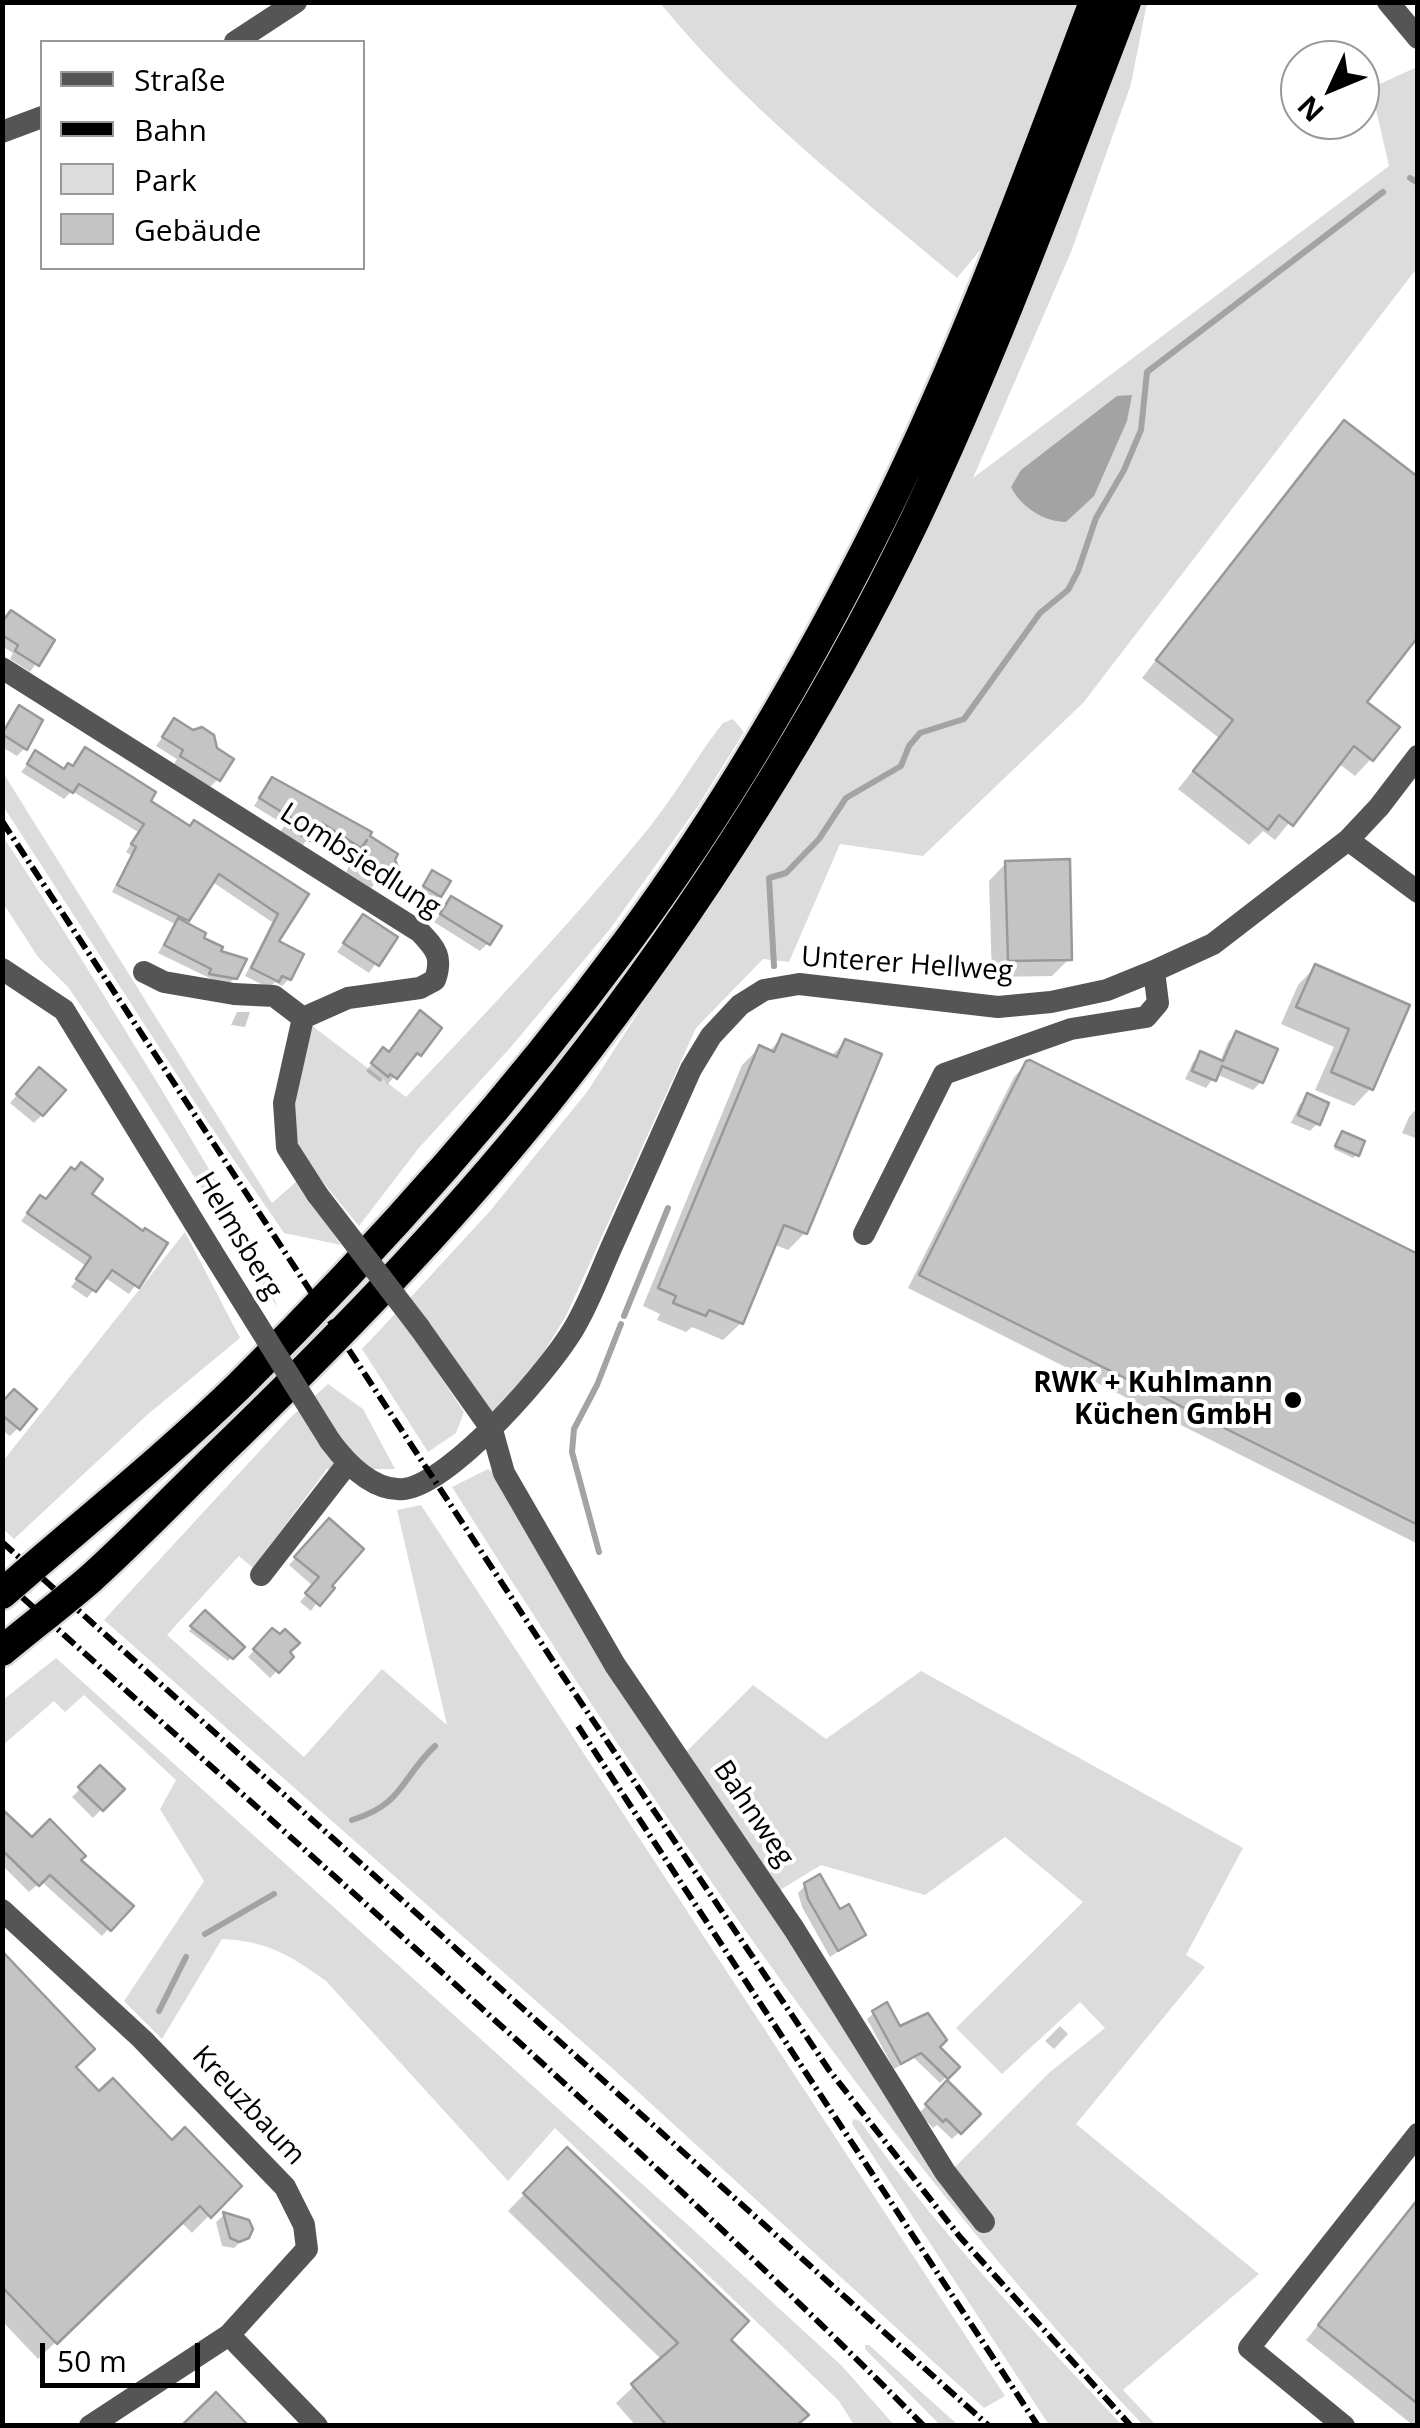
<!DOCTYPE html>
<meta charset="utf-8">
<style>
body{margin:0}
#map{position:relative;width:1420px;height:2428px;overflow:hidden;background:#fff;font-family:"Open Sans",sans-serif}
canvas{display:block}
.frame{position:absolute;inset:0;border:5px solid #000;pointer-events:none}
.legend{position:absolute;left:40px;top:40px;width:325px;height:230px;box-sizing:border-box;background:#fff;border:2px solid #999;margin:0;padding:12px 18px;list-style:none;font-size:30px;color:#000}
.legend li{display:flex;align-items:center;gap:20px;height:50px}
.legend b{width:50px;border:2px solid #999}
.north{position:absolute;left:1280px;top:40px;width:100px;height:100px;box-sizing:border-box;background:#fff;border:2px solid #999;border-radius:50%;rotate:226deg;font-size:28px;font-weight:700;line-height:40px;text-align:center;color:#000}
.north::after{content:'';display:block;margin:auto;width:35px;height:45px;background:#000;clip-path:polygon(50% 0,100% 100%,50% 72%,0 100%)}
.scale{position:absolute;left:40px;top:2343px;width:160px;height:45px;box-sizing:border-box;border:5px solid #000;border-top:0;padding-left:12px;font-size:30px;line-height:35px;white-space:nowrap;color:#000;-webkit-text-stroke:8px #fff;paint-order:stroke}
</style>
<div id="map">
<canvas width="1420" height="2428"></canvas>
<div class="frame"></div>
<ul class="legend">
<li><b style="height:12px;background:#555"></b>Straße</li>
<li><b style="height:12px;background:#000"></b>Bahn</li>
<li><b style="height:28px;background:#dcdcdc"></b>Park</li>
<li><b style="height:28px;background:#c4c4c4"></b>Gebäude</li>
</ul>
<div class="north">N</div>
<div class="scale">50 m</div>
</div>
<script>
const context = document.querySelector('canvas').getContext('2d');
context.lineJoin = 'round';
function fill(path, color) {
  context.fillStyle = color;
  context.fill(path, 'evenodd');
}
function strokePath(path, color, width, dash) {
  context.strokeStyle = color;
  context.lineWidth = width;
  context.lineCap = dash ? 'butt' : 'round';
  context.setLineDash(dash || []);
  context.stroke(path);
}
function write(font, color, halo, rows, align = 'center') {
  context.font = font + ' "Open Sans",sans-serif';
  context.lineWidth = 8;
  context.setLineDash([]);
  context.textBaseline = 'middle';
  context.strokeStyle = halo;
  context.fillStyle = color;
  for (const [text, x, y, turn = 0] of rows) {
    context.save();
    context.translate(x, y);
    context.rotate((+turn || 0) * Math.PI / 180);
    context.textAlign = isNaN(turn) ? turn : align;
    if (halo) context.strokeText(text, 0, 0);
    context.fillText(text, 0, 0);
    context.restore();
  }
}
fill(new Path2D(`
 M660,3h425l-89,228 -39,47c-103,-86 -212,-171 -297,-275z
 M1142,3h5l-16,81 -60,168 -98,226 416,-312 -18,-78 46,-21v201l-334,435 -160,153 -83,-12 -51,118 -26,-3 -67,69 -130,288 -27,44 -46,53 -83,-115 80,-87 97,-119 168,-261 242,-460 79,-194z
 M733,719l11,13 -46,74 -88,123 -100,119 -92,101 -59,77 -58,-70 -9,-39 19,-92 95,72c83,-87 166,-175 242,-268 27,-33 48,-72 75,-106z
 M2,771l270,432 25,-22 44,64 -57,-12 -79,-115 -202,-312z
 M2,835c55,83 106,167 158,252 43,72 87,142 118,221l-143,-224 -67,-97 -30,-30 -35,-54z
 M185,1232l55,106 -93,77 -133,124 -11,-10v-68z
 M395,1314l19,23 50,75 -8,21 -28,19 -66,-103z
 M328,1384l35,25 32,60h-68l-74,99 -14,-12 -72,79 137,122 78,-88 65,56 -50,-215 24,-5 584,891 -21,12 -372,-340 -508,-448 186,-202z
 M488,1469l10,6 446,703 106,-106 55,-44 -25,-26 -78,72 -46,-46 127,-126 -78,-65 -80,58 -104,-30 -44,27 -95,-136 71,-71 73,54 95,-68 322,177 -57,107 19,12 -129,157 183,150 -136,116 33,35h-13c-266,-284 -483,-609 -691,-938z
 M56,1658l643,577 143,131 52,59h-40l-15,-24 -284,-273 -47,53 -182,-200c-36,-26 -59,-40 -104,-42l-60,100 -38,-38 80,-120 -44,-72 16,-29 -92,-85 -19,17 -11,-11 -51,44v-45z
 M853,2119l7,2c77,109 171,208 262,304h-73l-197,-301z
 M865,2345h4l89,80h-18l-75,-76z`), '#dcdcdc');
fill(new Path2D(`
 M1132,395l-5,26 -33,75 -28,26c-22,0 -45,-15 -55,-35l10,-17 96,-74z`), '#a3a3a3');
fill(new Path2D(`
 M1344,423l72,56 2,-3v157l-54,69 7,57 -16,17 -17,-13 -63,77 -12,-9 -14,14 -71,-56 41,-51 -77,-60 185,-239z
 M2,622l50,19 -22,31 -20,-13 3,-6 -11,-7z
 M20,708l5,40 -8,8 -15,-9v-16z
 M174,721l44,58 -8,8 -36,-23 3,-5 -21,-13z
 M36,754l27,17 84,30 158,94 -30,47 14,37 -7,7 -7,-4 -6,6 -24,-12 27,-54 -61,-41 -28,43 35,28 17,26 -9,8 -68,-33 17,-29 -63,-32 19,-37 -5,-3 12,-20 -66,-41 -8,8 -43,-27z
 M284,783l85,50 -3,4 26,23 4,10 -6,6h-9l-10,12 -25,-16 15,-28 -9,9 -37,-24 -13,17 -22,-14 5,-7 -31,-19 12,-19z
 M1006,863l63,96 -17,17 -60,1 -3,-96z
 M429,876l10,20 -3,3 -15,-9z
 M452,899l36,44 -8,8 -46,-29z
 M363,917l31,20 -25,36 -32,-21z
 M1315,967l91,39 -35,82 -17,18 -39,-16 19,-43 -53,-23 17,-39z
 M237,1012h13l-5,15 -14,-2z
 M414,1020l5,34 -6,6 -3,-2 -22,26 -5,-5 -3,3 -14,-11 11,-14 11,-3z
 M1236,1034l25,48 -8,8 -37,-16 -10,14 -21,-9 8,-17 8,-8 19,8 8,-20z
 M783,1037l47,20 15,-15 -40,191 -17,17 -15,-6 -32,79 -18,17 -31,-13 -6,5 -29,-12 3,-6 -17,-8 99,-241 17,-17 9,4z
 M1027,1063l391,194v287l-510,-256 106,-211z
 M31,1079l11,36 -8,8 -24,-20z
 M1308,1096l10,27 -8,8 -19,-8 9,-19z
 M1418,1107v32l-16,-6 7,-16z
 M1342,1134l14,21 -3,3 -19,-9z
 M88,1194l54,39 23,11 -36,50 -25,-17 -17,21 -16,-11 15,-21 -65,-45 12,-15z
 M2,1405l16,23 -8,8 -8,-6z
 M329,1522l-1,64 -17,25 -11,-9 13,-16 -24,-21z
 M205,1614l36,33 -13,14 -39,-30z
 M272,1631l19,26 -21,21 -22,-21z
 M100,1769l21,20 -28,29 -21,-21z
 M2,1812l30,29 46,19 52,46 -28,30 -61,-55 -12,11 -27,-27z
 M806,1885l33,27 24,23 -33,22 -28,-50 -4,-14z
 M2,1954l71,114 26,27 139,91 -46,47 -11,-11 -143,137 -36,-38z
 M874,2013l25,17 38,17 19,20 -16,16 -26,-25 -20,11 -27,-50z
 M1060,2026l8,8 -14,15 -9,-8z
 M947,2084l31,30 -26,25 -15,-14 -4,3 -14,-15z
 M567,2150l161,190 74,86h-166l-20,-23 46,-43 -154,-149z
 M1418,2202v224h-4l-108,-86z
 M224,2215l23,7 2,11 -15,15 -12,-2 -6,-24z`), '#0003');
strokePath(new Path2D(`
 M1410,178l8,5
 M774,966l-5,-88 17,-5 33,-34 27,-41 55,-32 8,-20 11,-13 44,-14 76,-106 28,-23 10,-19 18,-53 28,-48 17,-40 6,-58 236,-180
 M624,1316l44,-108
 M599,1552l-27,-100 2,-23 23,-44 24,-61
 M352,1820c52,-16 48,-41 83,-74
 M205,1934l69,-40
 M159,2011l27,-54`), '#a3a3a3', 6);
const building = new Path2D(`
 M1344,420l74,57v160l-51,65 33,25 -27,34 -19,-15 -61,80 -14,-11 -11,15 -75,-59 40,-51 -77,-60z
 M11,610l44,30 -16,26 -24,-15 3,-6 -16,-10v-13z
 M19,705l24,15 -16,30 -25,-16z
 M174,718l19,12 9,-3 12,8 3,13 17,11 -14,22 -40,-25 3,-6 -21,-13z
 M85,747l71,45 -5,9 39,25 4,-6 115,74 -30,47 25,13 -13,26 -9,-4 -3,6 -28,-14 27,-54 -59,-40 -30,47 -72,-36 19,-38 -5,-3 13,-20 -65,-40 -6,9 -46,-29 8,-14 29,19 4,-6 5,3z
 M272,777l100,55 -2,4 28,18 -3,6 4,10h-11l-8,13 -29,-18 16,-25 -6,8 -39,-25 -12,18 -25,-16 5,-8 -31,-19z
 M1070,859l2,101 -64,1 -3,-100z
 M432,870l19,11 -10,16 -18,-11z
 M451,896l51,30 -12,19 -50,-31z
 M363,914l35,23 -19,29 -36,-23z
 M178,918l28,15 -2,5 19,9 -2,4 26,8 -10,20 -28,-5 2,-5 -47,-24z
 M1315,964l95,41 -37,85 -42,-18 18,-43 -53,-22z
 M420,1010l22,18 -21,28 -4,-3 -20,26 -7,-5 -2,3 -17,-14 12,-16 6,5z
 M1236,1031l42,18 -15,34 -41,-17 -6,15 -24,-10 8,-20 23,10z
 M782,1034l55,23 8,-18 37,15 -75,180 -23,-9 -41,99 -34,-14 -3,6 -33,-13 3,-7 -18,-8 101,-243 15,7z
 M1030,1060l388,194v271l-499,-250 107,-214z
 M39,1067l27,23 -23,26 -27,-22z
 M1307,1093l22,10 -9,22 -22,-10z
 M1342,1131l23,10 -6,15 -24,-10z
 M81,1162l22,17 -11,15 51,37 2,-3 23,15 -29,45 -27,-18 -16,22 -20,-13 15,-22 -64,-44 13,-18 6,4 25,-32 4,3z
 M14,1389l23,20 -17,21 -18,-15v-13z
 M329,1518l35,31 -32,37 3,2 -15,18 -15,-13 14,-16 -25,-20z
 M205,1610l40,37 -12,12 -43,-33z
 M272,1628l8,6 5,-5 15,14 -10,9 4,5 -15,16 -26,-24z
 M100,1765l25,24 -22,22 -25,-24z
 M2,1809l30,28 18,-18 36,37 -5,4 53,46 -23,25 -61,-56 -11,11 -37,-36z
 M820,1874l20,35 9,-5 17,31 -28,16 -30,-52 -4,-16z
 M2,1951l93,98 -19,18 23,24 14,-13 59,62 13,-13 57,59 -31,32 -11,-12 -143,138 -55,-57z
 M887,2002l13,24 28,-13 19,27 -7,7 20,20 -12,12 -27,-26 -20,11 -29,-53z
 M947,2080l34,34 -20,20 -15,-15 -3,3 -18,-18z
 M567,2147l182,174 -18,19 78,75 -13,11h-129l-36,-42 47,-41 -155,-150z
 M1418,2199v205l-100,-79z
 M223,2212l26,8 4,9 -4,9 -10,4 -9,-4z
 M216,2392l33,34h-68l26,-25z`);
fill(building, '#c4c4c4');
strokePath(building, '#999', 2.5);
const highway = new Path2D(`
 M2,1594c79,-69 162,-135 237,-208 137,-136 273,-289 388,-444 99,-134 184,-281 258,-430 81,-165 144,-338 209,-510
 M2,1651c29,-24 59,-47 87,-71 50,-45 97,-95 146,-142 116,-113 230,-231 330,-359 131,-167 258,-367 350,-559 80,-169 144,-344 211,-518`);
strokePath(highway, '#dbdbdb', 35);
strokePath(new Path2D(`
 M1388,2l30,36
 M235,42l61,-40
 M2,132l40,-15
 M2,668l418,264c16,17 23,25 15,48l-15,8 -72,10 -45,20 -19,85 3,44 30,47
 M1348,840l70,52
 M2,969l62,41 147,240
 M144,972l20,10 70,12 40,2 29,22
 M864,1234l80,-160 127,-45 75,-12 12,-14 -4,-32
 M419,1327l73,103 12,43 111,192 179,264 151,243 39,50
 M330,1441c17,23 44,51 74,48 48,-6 152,-125 174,-168 15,-27 25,-56 38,-84 25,-56 50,-112 75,-168l20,-33 29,-31 24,-15 35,-6 199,23 53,-5 56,-12 47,-19 59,-27 135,-104 31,-33 39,-51
 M261,1575l87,-112
 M2,1910l140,129 143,148 19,38 3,24 -78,86 -139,91
 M229,2335l88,91
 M1344,2426l-95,-78 169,-214`), '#555', 22);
strokePath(highway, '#000', 30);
strokePath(new Path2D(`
 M2,821l555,846 272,403 131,167 171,189
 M2,1542l987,884
 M2,1579c310,280 627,551 922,847
 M578,1726l460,700`), '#000', 6, [15, 5, 2.5, 5]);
strokePath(new Path2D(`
 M317,1194l102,133
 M211,1250l119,191`), '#555', 22);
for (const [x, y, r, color] of [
 [1293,1400,10,"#000"]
]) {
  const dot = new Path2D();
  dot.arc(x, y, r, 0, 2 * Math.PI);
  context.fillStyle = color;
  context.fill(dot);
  strokePath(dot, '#fff', 4);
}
write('28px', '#000', '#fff', [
 ["Lombsiedlung",360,861,33],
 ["Unterer Hellweg",907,965,4],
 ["Helmsberg",238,1236,59],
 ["Bahnweg",753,1814,56],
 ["Kreuzbaum",248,2106,47]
]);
write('bold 28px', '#000', '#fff', [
 ["RWK + Kuhlmann",1273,1384],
 ["Küchen GmbH",1273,1416]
], 'right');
</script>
